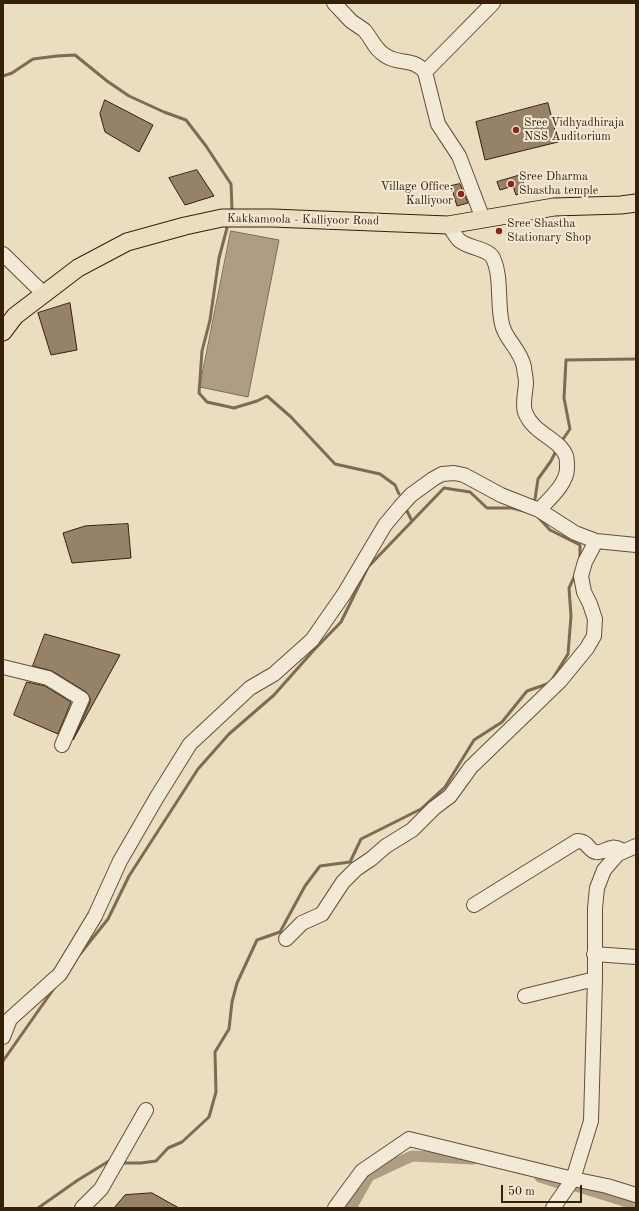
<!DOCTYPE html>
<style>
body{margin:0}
#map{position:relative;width:639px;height:1211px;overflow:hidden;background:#ebddc0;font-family:"Old Standard TT",serif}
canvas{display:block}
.frame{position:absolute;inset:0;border:4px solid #37200a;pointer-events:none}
.scale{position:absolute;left:501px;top:1185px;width:81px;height:18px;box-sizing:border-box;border:2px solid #37200a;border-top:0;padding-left:5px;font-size:12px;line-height:14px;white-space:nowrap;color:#37200a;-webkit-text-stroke:3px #f2e9d6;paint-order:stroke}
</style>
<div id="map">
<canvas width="639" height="1211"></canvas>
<div class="frame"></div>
<div class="scale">50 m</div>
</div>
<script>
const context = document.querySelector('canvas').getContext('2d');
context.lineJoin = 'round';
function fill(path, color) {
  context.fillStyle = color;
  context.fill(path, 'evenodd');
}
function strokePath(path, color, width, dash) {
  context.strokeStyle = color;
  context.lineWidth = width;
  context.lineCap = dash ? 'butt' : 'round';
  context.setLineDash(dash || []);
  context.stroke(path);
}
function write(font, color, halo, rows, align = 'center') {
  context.font = font + ' "Old Standard TT",serif';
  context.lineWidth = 4;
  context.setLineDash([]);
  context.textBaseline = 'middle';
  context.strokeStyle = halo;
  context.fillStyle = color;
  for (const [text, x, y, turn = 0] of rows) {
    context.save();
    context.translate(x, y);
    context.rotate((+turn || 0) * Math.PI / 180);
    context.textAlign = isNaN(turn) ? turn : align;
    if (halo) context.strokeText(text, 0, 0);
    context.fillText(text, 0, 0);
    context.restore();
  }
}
const water = new Path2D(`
 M231,231l48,9 -31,157 -48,-10z`);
fill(water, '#ae9d82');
strokePath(water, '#7e6b52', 1);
strokePath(new Path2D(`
 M3,76l9,-3 21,-14 24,-3 18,-1 32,26 22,15 35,16 22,8 20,26 25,38 1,25
 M227,228l-8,30 -9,62 -8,31 -3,42 8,9 27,6 23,-7 10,-5 24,21 44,47 45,10 15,11 4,9
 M561,442l9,-13 -6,-31 2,-38 70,-1
 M535,499l3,-20 13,-18 6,-12
 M407,511l5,10
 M538,517l12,13 30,15v13
 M80,954l28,-35 21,-43 69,-107 31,-35 45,-39 39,-44 28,-29 27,-55 76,-79 26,4 17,16h25l12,3
 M3,1061l52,-74
 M121,1163h20l15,-2 12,-13 14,-6 27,-25 7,-25 -1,-40 14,-23 3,-27 5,-19 20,-43 23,-8 25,-46 15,-20 30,-4 11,-23 60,-30 24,-22 29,-47 28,-18 25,-31 23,-8 18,-29 3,-38 -2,-28 7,-15
 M38,1208l40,-28 31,-19h3`), '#7e6b52', 3);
strokePath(new Path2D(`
 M540,1177l19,6
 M576,1186l48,15 12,7
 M351,1208l18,-32 43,-20 61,3`), '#ae9d82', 11);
const building = new Path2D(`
 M105,100l48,25 -14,27 -34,-20 -5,-18z
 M548,103l10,39 -73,18 -9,-38z
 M197,170l17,26 -29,9 -16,-27z
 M521,175l5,17 -10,3 -3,-9 -13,4 -3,-8z
 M460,184l8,19 -11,3 -6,-20z
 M70,303l7,47 -26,5 -13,-42z
 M128,524l3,34 -59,5 -9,-30 22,-7z
 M45,634l75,21 -47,85 17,-38v-4l-4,-6 -34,-21 -19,-5z
 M27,682l18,4 26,16 -13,32 -44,-19z
 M152,1193l27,15h-65l11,-13z`);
fill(building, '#958269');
strokePath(building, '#37200a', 1);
const minor = new Path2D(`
 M334,3c6,6 11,12 17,18 4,3 9,6 13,9 9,10 10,19 22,26 14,9 26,1 39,16l13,52 21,32 24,63
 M425,72l68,-69
 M448,225c4,4 7,11 11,15 8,8 29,8 34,18 9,19 4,46 9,66 3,16 18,24 22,43 0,5 2,10 2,15 0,9 -4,21 -1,30 8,22 34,26 41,44 1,3 1,8 1,12 0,16 -18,31 -28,42l36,23 21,8 40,4
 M3,254l41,40
 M3,667l45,11 34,21 -20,46
 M474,905l103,-64c12,0 11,10 19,11 11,2 11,-10 27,-1
 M286,939l16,-16 20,-9 21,-32 13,-13 15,-10 15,-13 26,-16 22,-22 16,-12 21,-29 89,-86 27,-33 7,-12 1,-17 -5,-15 -6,-12 -3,-16 4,-14 11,-21
 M594,954l42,3
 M525,996l70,-17
 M3,1037l7,-18 50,-45 35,-58 25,-55 37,-64 33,-53 60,-56 24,-14 38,-34 32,-46 41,-69 15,-18 11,-12 22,-16 9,-5 12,-1 10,2 37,20 38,15
 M82,1208l19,-19 45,-79
 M335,1208l27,-37 47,-32 164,40 34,7 29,9
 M553,1208l20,-29 18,-58 4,-142v-71l2,-20 7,-18 14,-16 18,-8`);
const major = new Path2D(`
 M3,332l12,-16 63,-48 49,-26 58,-16 37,-8h50l176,7 106,-18 67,-2 15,-2`);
strokePath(minor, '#644f38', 16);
strokePath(major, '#37200a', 19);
strokePath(minor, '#f2e9d6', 14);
strokePath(major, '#ebddc0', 17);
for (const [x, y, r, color] of [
 [516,130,4,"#8f2418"],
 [511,184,4,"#8f2418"],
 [461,194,4,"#8f2418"],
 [499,231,4,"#8f2418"]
]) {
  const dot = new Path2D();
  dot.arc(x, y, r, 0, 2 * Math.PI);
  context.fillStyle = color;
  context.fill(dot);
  strokePath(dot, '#f2e9d6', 1.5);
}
write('12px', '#37200a', '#f2e9d6', [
 ["Sree Vidhyadhiraja",524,123],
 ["NSS Auditorium",524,137],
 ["Sree Dharma",519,177],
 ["Shastha temple",519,191],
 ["Village Office,",453,187,"right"],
 ["Kalliyoor",453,201,"right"],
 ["Sree Shastha",507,224],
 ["Stationary Shop",507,238]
], 'left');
write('12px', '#37200a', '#f2e9d6', [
 ["Kakkamoola - Kalliyoor Road",303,220,1]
]);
</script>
